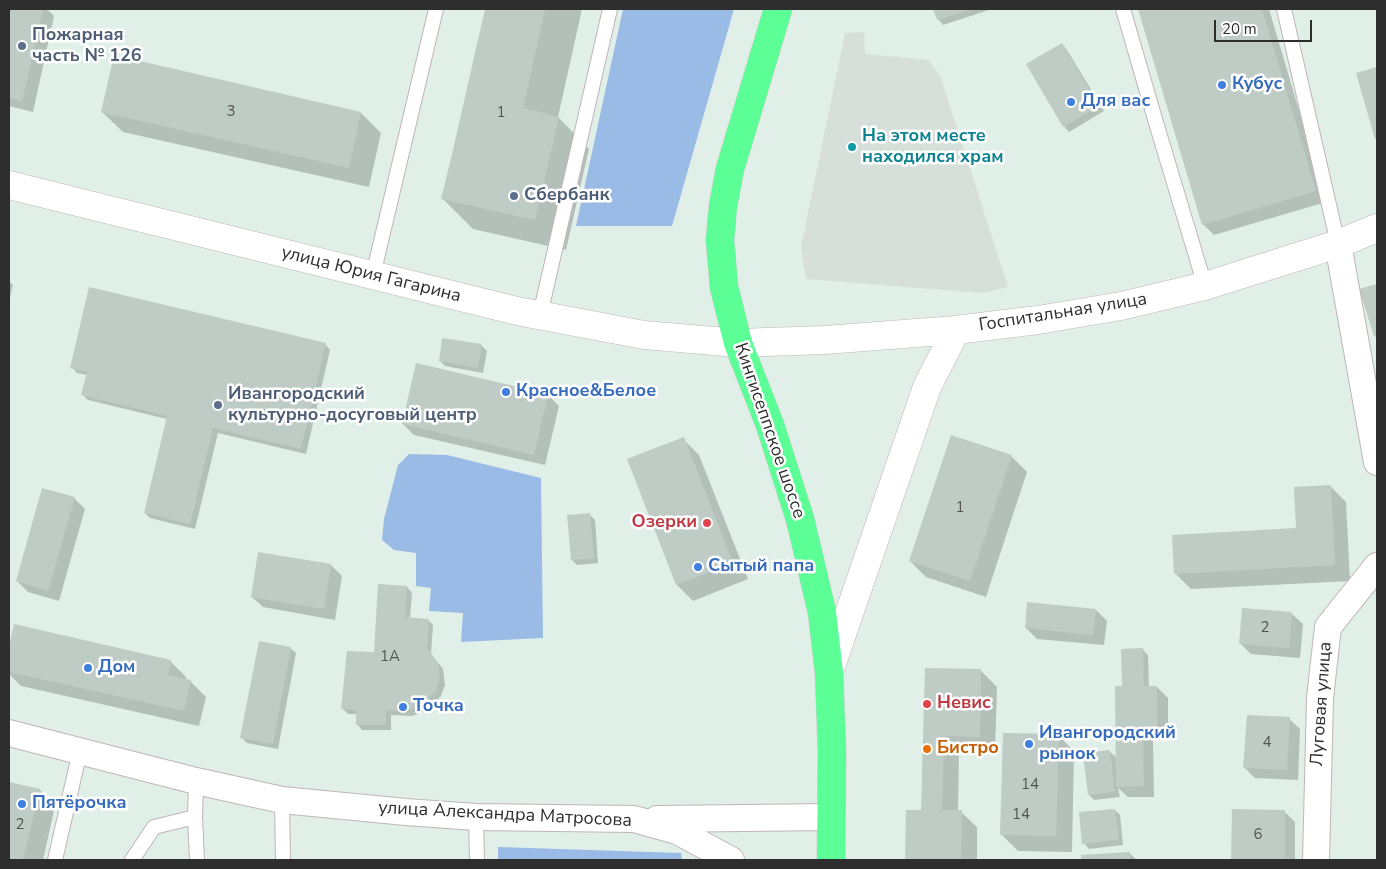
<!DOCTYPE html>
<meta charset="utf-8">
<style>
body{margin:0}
#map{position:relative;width:1386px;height:869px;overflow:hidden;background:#e0efe8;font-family:"Nunito Sans",sans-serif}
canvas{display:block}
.frame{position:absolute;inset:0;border:10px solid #2e2e2e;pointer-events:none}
.scale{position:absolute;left:1214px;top:20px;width:98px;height:22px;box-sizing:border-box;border:2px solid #2e2e2e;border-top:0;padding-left:6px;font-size:15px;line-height:18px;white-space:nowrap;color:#2e2e2e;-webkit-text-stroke:4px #fff;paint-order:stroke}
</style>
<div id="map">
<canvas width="1386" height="869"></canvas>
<div class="frame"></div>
<div class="scale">20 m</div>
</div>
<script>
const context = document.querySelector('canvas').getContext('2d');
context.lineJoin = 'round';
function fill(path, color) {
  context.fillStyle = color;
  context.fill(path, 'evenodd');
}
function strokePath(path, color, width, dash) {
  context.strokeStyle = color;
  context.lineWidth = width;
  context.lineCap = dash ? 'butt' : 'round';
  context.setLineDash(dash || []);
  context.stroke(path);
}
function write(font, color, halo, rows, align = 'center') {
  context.font = font + ' "Nunito Sans",sans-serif';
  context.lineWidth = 5;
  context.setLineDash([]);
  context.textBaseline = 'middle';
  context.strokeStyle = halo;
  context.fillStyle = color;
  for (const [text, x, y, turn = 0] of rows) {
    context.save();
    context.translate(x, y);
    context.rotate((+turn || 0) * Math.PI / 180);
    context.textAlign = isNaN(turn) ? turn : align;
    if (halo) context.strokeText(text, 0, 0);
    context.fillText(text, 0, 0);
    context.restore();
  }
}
fill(new Path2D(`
 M623,9h111l-62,217h-96z
 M409,454l38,1 94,23 2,160 -82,4 2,-29 -34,-2 2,-23 -15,-2v-33l-22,-3 -12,-10 2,-21 14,-54z
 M498,847l183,6 1,7h-184z`), '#9bbbe7');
fill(new Path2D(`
 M864,32l1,22 64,6 12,18 67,209 -26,6 -176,-14 -5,-32 44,-214z`), '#d7dfdb');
fill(new Path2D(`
 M9,9h38l7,7 -21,96 -24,-6z
 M486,9h96l-24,108 31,32 -23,101 -93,-21 -31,-31 13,-48z
 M934,9h58l-49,16 -5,-6z
 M1139,9h130l57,193 -112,33 -11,-11z
 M1062,44l5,6 37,61 -35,21 -5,-6z
 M1377,68v72l-1,-2 -18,-64z
 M102,112l259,1 20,20 -12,54 -246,-55z
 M9,281l4,4 -4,17z
 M1377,285v53l-2,-2 -14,-46z
 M325,344l5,6 -24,104 -88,-21 -23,96 -45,-11 -5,-5 22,-94 -79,-19 -5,-5 4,-20 -10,-2 -5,-6z
 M482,346l5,5 -4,22 -38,-7 -5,-5z
 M548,395l11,11 -14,59 -131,-30 -11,-11z
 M683,439l16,16 49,124 -55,22 -16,-16z
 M1011,456l16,16 -41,125 -60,-20 -16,-16z
 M1330,486l16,16 4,79 -159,8 -16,-16 123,-43z
 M74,498l11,11 -26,92 -31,-9 -11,-11z
 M590,515l5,5 3,43 -21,2 -5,-5z
 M259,553l72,12 11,11 -7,44 -72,-13 -11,-10z
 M407,587l5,6 -2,25 18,2 5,5 -2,29 12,15 2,16 -4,11 -15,15 -14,5 -21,-1v15h-29l-5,-6v-10h-9l-5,-5 32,-56z
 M1096,610l11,11 -3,24 -67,-6 -11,-11z
 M1292,614l11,10 -3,34 -49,-4 -11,-11z
 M15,626l155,35 16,16v3l4,1 16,16 -7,29 -178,-40 -12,-12v-22z
 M290,648l6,5 -18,96 -31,-6 -5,-5z
 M1143,650l5,5 1,32h8l11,11v40l-15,1 1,58h-26l-10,-9 2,9 -26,3 -5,-5 21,-43 7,6 6,-70z
 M926,669l55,2 16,16 -2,65 -36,-1 -1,60 3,1 16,15v33h-71l1,-49h15z
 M1289,719l11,10 -2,51 -43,-2 -11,-11z
 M1058,735l16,16 -2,101 -54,-1 -16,-16z
 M9,783l31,7 15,16 -12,54h-34z
 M1115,810l5,5 3,30 -34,4 -5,-6z
 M1233,811h51l11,11v38h-62z
 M1129,853l8,7h-55v-4z`), '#0003');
fill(new Path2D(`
 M9,9h34l-21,92 -13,-3z
 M485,9h60l-22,99 36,9 -24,103 -94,-21 12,-49z
 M933,9h38l-34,11z
 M1138,9h124l54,182 -114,34z
 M1062,43l37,63 -36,21 -37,-63z
 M114,55l247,57 -12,56 -248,-56z
 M1377,67v71l-2,1 -19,-66z
 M1377,284v51l-3,1 -15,-47z
 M89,287l237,56 -25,106 -88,-21 -23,96 -46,-11 23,-97 -86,-21 6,-23 -17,-4z
 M442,338l40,6 -4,24 -39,-7z
 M416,363l132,31 -14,61 -132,-31z
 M951,435l61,20 -42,126 -61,-20z
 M684,437l49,126 -57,22 -49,-126z
 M1331,485l4,80 -161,9 -2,-39 124,-7 -2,-41z
 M42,488l33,9 -27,94 -32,-10z
 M590,513l4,46 -23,1 -4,-45z
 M258,552l73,12 -7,45 -73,-12z
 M378,584l29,2 -2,31 24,2 -2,29 11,15 2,16 -4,12 -15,15 -15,5 -20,-1v15h-30v-15l-15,-1 6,-58 27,1z
 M1027,602l69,7 -3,26 -68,-7z
 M1242,608l50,4 -3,36 -50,-4z
 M14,624l157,36 -3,15 23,5 -7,31 -175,-39v-26z
 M259,641l32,6 -18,97 -33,-6z
 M1143,648l1,38h13v42h-14l1,58 -28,1 -1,-101h7l-1,-37z
 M925,668l56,1 -1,68 -36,-1 -2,74h20l-1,50h-56l1,-50h15z
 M1247,715l43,2 -3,53 -44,-2z
 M1003,733l56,1 -3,102 -56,-1z
 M1110,750l5,42 -27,3 -5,-42z
 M9,782l31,7 -17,71h-14z
 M1115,809l4,31 -37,4 -3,-32z
 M1232,809l53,1v50h-54z
 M1130,852v8h-49v-5z`), '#bfcbc5');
const lane = new Path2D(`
 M1123,9l34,117 48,160
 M1284,9l54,235
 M373,275l63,-266
 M540,315l70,-306
 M196,781l-1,36 2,43
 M282,800l1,60
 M476,817l1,43
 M55,860l25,-109
 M132,860l22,-33 41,-10`);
const street = new Path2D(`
 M1338,244l39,218
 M9,733l187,48 86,19 124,12 70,5 158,2 43,12 54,29
 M657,819l174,-2
 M1316,860l4,-162 8,-71 49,-61`);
const secondary = new Path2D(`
 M9,185l508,126 127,24 94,8 87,-3 131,-10 82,-10 83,-14 84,-20 133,-42 39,-16
 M829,672l98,-285 29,-57`);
const highway = new Path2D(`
 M778,9l-48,160 -7,37 -3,34 4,47 14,56 32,82 30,94 22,93 7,60 3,80 -1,108`);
strokePath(lane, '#c1b4b8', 16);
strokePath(street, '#c1b4b8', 28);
strokePath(secondary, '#c1b4b8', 29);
strokePath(highway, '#cdcdcd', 29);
strokePath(lane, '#fff', 14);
strokePath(street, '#fff', 26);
strokePath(secondary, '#fff', 28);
strokePath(highway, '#5bff96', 28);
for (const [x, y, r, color] of [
 [22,46,5,"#5c6f8a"],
 [1222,85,5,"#3f7fe0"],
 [1071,102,5,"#3f7fe0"],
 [852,147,5,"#0f9aa8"],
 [514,196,5,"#5c6f8a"],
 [506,392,5,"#3f7fe0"],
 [218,405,5,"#5c6f8a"],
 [707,523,5,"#e0444e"],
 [698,567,5,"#3f7fe0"],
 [88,668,5,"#3f7fe0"],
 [927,704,5,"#e0444e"],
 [403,707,5,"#3f7fe0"],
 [1029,744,5,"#3f7fe0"],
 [927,749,5,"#e8710a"],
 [22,804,5,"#3f7fe0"]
]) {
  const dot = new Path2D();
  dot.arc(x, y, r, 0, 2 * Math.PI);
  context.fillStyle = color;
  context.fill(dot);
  strokePath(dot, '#fff', 2);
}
write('15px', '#525554', null, [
 ["3",231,112],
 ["1",501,113],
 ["1",960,508],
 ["2",1265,628],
 ["1А",390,657],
 ["4",1267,743],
 ["14",1030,785],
 ["14",1021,815],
 ["2",20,825],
 ["6",1258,835]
]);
write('bold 18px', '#4e5e75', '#fff', [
 ["Пожарная",32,36],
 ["часть № 126",32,57],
 ["Сбербанк",524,196],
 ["Ивангородский",228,395],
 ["культурно-досуговый центр",228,416]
], 'left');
write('bold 18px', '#366cbe', '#fff', [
 ["Кубус",1232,85],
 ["Для вас",1081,102],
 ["Красное&Белое",516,392],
 ["Сытый папа",708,567],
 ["Дом",98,668],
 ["Точка",413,707],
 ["Ивангородский",1039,734],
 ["рынок",1039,755],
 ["Пятёрочка",32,804]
], 'left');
write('bold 18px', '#0d838f', '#fff', [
 ["На этом месте",862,137],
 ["находился храм",862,158]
], 'left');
write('18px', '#2e2e2e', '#fff', [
 ["улица Юрия Гагарина",371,275,14],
 ["Госпитальная улица",1063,313,-9],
 ["Кингисеппское шоссе",769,431,71],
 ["Луговая улица",1322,704,-86],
 ["улица Александра Матросова",505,815,3]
]);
write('bold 18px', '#be3a42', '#fff', [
 ["Озерки",697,523],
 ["Невис",937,704,"left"]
], 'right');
write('bold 18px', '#c56008', '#fff', [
 ["Бистро",937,749]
], 'left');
</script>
